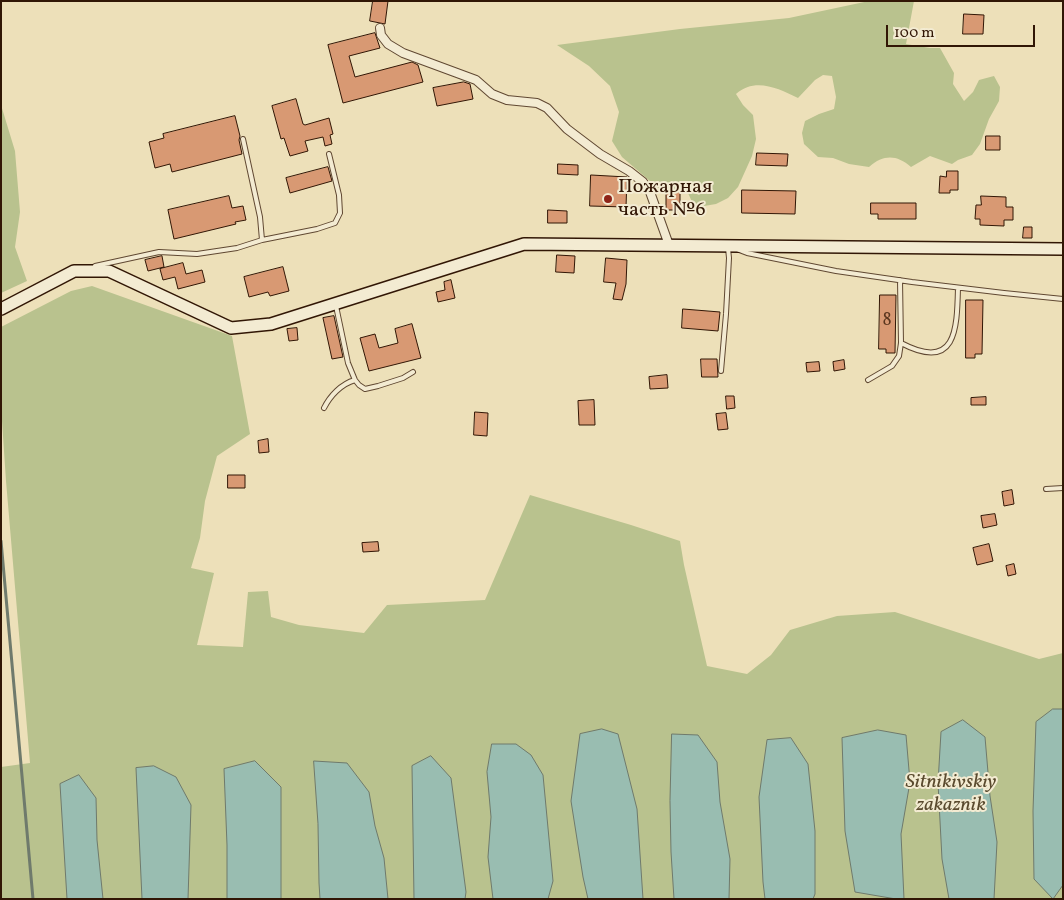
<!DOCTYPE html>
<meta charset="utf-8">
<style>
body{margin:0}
#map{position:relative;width:1064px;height:900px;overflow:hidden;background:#ede0b9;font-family:Vollkorn,serif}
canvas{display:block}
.frame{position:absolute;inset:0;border:2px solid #311605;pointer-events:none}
.scale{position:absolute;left:886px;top:25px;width:149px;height:22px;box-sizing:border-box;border:2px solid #311605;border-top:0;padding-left:6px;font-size:15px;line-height:18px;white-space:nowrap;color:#311605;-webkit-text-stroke:4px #f3ebd2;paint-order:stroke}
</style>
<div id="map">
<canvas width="1064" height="900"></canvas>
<div class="frame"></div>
<div class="scale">100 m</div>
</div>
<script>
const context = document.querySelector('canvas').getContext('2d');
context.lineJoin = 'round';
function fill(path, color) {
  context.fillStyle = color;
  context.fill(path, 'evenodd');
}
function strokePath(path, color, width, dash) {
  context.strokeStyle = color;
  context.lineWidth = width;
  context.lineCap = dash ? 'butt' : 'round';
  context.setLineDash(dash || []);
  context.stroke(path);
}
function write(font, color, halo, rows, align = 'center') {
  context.font = font + ' Vollkorn,serif';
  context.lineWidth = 4;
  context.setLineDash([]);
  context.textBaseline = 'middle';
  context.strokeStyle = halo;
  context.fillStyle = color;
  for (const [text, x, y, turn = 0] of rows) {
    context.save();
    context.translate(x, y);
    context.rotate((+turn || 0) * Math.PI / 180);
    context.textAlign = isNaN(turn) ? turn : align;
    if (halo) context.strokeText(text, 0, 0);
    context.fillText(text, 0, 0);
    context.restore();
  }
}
fill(new Path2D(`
 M869,1h45l-8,43 24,4h10l14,25 -1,11 11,17 9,-9 6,-12 15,-4 6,11 -1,14 -10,18 -9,25 -8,11 -14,5 -6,4 -22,-8 -19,11c-14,-12 -27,-13 -42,0l-20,-3 -16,-6 -15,-1 -14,-13 -2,-11 3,-12 14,-7 15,-5 2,-12 -4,-21 -9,-1 -8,5 -17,18c-20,-10 -43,-21 -62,-4l7,11 10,10 3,24 -4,17 -14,31 -10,11 -12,6 -12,2 -11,-2 -5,-11 -12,-4 -18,-1 -36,-31 -10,-16 7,-29 -9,-26 -21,-20 -32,-21 123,-16 109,-11z
 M1,105l14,46 5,61 -5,35 12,34 -26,12z
 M92,286l140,50 18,98 -33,22 -12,45 -5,37 -9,30 23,5 -17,72 46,2 5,-55 20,-1 3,26 28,8 65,8 23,-28 98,-5 45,-105 101,30 49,16 4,24 23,101 40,8 24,-19 19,-25 47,-14 58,-4 144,47 24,-6v246h-1062v-132l29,-4 -24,-282 -5,-75v-79l70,-36z`), '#b9c28e');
const water = new Path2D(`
 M1053,709h10v176l-10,14 -19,-20 -1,-68 3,-89z
 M963,720l22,17 5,59 7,46 -3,57h-45l-7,-40 -4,-76 3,-51z
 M602,729l16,5 19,75 6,90h-55l-5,-22 -12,-76 9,-67z
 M878,730l28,5 4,47 -9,52 3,65h-8l-41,-7 -10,-61 -3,-93z
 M672,734l26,1 19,27 3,40 10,57 -1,40h-55l-3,-47 -1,-51z
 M791,738l17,26 7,67v63l-2,5h-48l-2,-17 -4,-85 8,-57z
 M492,744h24l15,11 12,20 10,106 -5,18h-55l-5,-42 3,-40 -4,-45z
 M431,756l20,22 15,114 -1,7h-51l-2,-133z
 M255,761l26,26v112h-54v-54l-3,-76z
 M314,761l33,2 22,29 6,34 9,32 4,41h-68l-1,-16 -1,-59z
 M154,766l22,11 15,28 -3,94h-46l-6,-131z
 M79,775l17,23 1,42 6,59h-36l-7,-115z`);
fill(water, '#99bdb1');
strokePath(water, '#6f7a6c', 1);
strokePath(new Path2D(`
 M1,541l32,358`), '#6f7a6c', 3);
const building = new Path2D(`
 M373,1h15l-3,23 -15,-3z
 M964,14l20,1 -1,19h-20z
 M375,33l5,15 -31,8 6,21 57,-15 6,3 5,17 -80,21 -15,-58z
 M464,82l6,2 3,15 -36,7 -4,-18z
 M296,99l7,25 2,1 24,-7 4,16 -3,1 2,9 -7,2 -2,-9 -18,4 3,10 -18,5 -6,-18 -3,1 -9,-33z
 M235,116l5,20 -1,4 3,14 -70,18 -2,-8 -15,4 -6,-26 15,-4 -1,-4z
 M986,136h14v14h-14z
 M757,153l31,1 -1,12 -31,-1z
 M558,164l20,1v10l-20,-1z
 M328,167l4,14 -42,12 -4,-15z
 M947,171h11v19h-8v3h-11l1,-17 6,1z
 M591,175l36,2 -1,30 -36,-1z
 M742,190l54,1 -1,23 -53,-1z
 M680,192v18h-14v-17z
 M229,196l3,12 11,-2 3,14 -11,2 1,2 -62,15 -6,-29z
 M981,196l25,1v10h7v13h-9v6l-24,-1v-6h-5l1,-14h5z
 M871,203h45v16h-38v-5h-7z
 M548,210l19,1v12h-19z
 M1024,227h8v11h-9z
 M557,255l18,1 -1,17 -18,-1z
 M162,256l2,11 -16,4 -3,-11z
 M606,258l21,2 -1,24 -4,16 -9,-1 3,-16 -12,-1z
 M183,263l3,11 16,-4 3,12 -27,7 -3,-12 -12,3 -3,-11z
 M283,267l6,24 -19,5 -2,-4 -19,5 -5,-20z
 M451,280l4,18 -17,4 -2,-10 9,-2 -1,-8z
 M880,295h16l-1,58h-9v-4h-7z
 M966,300h17l-1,54h-7v4h-9z
 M683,309l37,3 -2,19 -36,-3z
 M334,316l9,41 -11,2 -9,-41z
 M412,324l9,34 -52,13 -9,-33 15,-4 4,14 19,-5 -3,-14z
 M297,328l1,12 -9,1 -2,-12z
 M701,359h16l1,18h-16z
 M844,360l1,9 -11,2 -1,-9z
 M819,362l1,9 -13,1 -1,-9z
 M667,375l1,13 -18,1 -1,-12z
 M726,396h8l1,12 -8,1z
 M986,397v8h-15v-7z
 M594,400l1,25h-16l-1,-24z
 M475,412l13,1 -1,23 -13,-1z
 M726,413l2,16 -10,1 -2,-16z
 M268,439l1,13 -10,1 -1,-12z
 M228,475h17v13h-17z
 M1012,490l2,14 -10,2 -2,-14z
 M995,514l2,11 -14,3 -2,-12z
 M378,542l1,9 -16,1 -1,-9z
 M989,544l4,17 -16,4 -4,-17z
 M1014,564l2,10 -8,2 -2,-10z`);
fill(building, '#d89973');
strokePath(building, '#311605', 1);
const lane = new Path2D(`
 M262,240l55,-11 18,-6 5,-10 -1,-18 -10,-41
 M739,250l8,3 89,18 76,11 92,11 59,6
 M95,266l64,-14 38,2 40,-6 25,-8 -2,-23 -17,-78
 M336,306l12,57 7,17 4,5 6,4 13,-3 25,-8 10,-6
 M901,343c55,29 56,-13 57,-55
 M721,371l5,-57 3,-56 -1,-10
 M868,380l24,-14 7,-10 2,-13 -1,-63
 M324,408c6,-12 17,-24 31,-28
 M1046,489l17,-1`);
const street = new Path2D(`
 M380,28l1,7 7,9 15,9 73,27 16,14 15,6 30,3 10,5 20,21 33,25 29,17 14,11 7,10 19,53`);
const secondary = new Path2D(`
 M1,309l73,-38h35l122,57 40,-4 253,-80 539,5`);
strokePath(lane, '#604832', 6);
strokePath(street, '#604832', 10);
strokePath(secondary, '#311605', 14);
strokePath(lane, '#f3ebd2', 4);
strokePath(street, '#f3ebd2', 8);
strokePath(secondary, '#f3ebd2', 11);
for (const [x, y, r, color] of [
 [608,199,5,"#8f2418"]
]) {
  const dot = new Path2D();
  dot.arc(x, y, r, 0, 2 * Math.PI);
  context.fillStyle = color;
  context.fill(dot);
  strokePath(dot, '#f3ebd2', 2);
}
write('18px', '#5b3720', null, [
 ["8",887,322]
]);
write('20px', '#311605', '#f3ebd2', [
 ["Пожарная",618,188],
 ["часть №6",618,211]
], 'left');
write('italic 20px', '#5a4a2e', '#f3ebd2', [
 ["Sitnikivskiy",951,783],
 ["zakaznik",951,806]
]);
</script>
